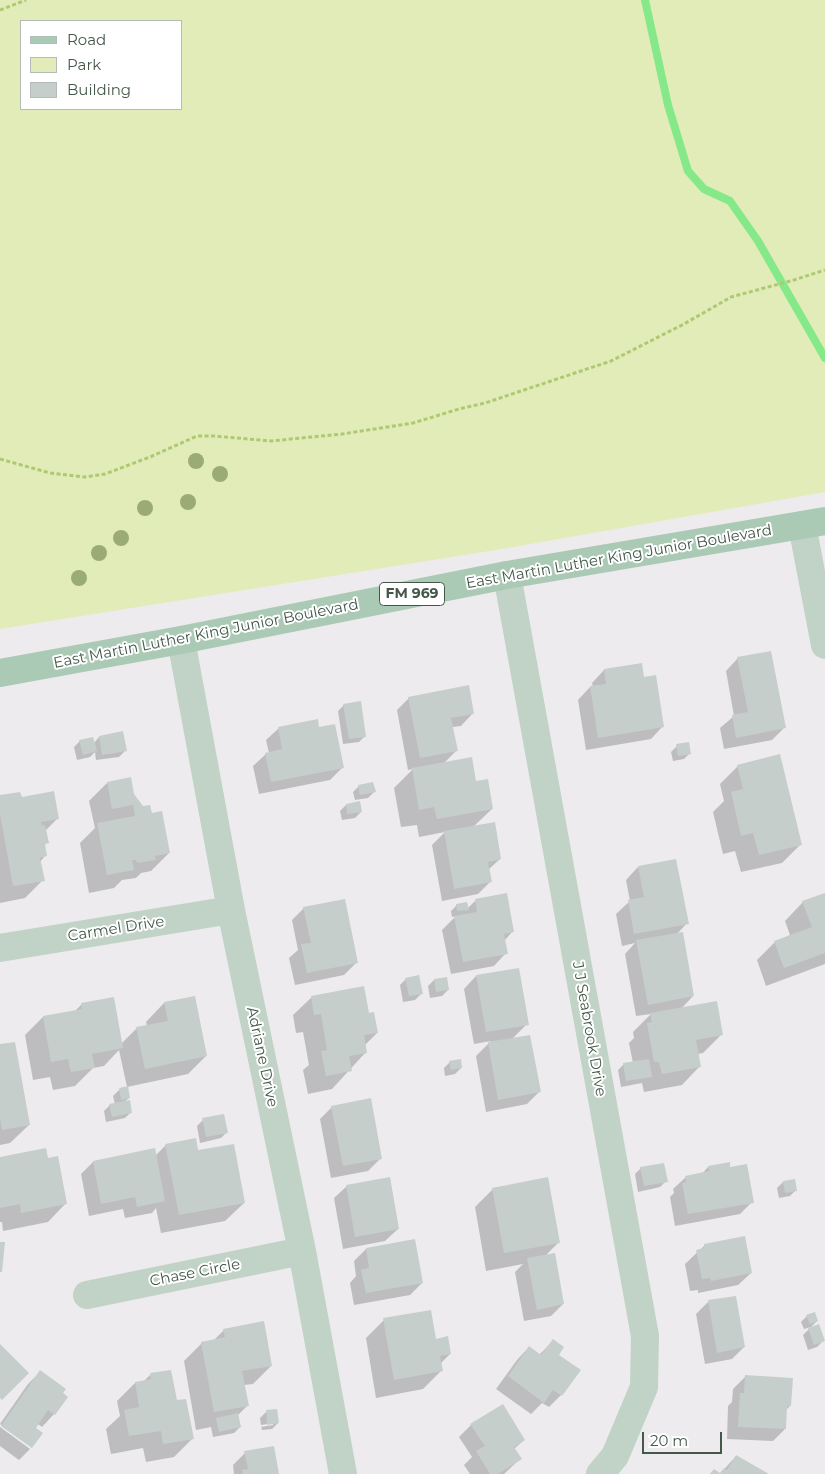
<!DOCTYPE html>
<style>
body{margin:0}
#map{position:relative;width:825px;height:1474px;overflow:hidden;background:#edebee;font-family:Montserrat,sans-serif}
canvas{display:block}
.legend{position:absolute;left:20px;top:20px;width:162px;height:90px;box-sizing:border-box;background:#fff;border:1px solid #b4bcb7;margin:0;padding:6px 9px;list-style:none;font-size:15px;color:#44584a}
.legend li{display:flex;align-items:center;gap:10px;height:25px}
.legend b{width:25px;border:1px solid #b4bcb7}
.scale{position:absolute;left:642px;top:1432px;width:80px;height:22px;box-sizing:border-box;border:2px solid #44584a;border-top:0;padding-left:6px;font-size:15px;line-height:18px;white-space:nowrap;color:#44584a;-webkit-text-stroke:4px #fff;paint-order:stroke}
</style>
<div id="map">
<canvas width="825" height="1474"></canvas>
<ul class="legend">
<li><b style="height:6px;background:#abcab5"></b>Road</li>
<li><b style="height:14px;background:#e2ecb9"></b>Park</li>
<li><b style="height:14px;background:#c5ceca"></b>Building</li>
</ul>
<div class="scale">20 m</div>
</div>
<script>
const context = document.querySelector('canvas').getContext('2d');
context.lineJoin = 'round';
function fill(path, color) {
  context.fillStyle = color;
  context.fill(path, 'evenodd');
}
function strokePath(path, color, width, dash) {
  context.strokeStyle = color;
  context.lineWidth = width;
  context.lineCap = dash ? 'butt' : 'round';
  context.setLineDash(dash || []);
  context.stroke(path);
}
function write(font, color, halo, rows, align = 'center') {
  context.font = font + ' Montserrat,sans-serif';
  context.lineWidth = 4;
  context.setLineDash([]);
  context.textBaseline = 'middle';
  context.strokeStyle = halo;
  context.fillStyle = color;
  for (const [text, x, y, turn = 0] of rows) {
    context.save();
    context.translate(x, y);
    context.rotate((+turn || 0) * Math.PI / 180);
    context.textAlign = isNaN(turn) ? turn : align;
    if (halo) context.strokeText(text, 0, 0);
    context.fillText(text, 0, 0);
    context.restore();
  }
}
fill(new Path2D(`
 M0,0h825v492l-323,57 -502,80zM21,21h160v88h-160z`), '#e2ecb9');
fill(new Path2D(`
 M738,658l46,70 -12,12 -48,9 -4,-21 14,-12 -8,-45z
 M604,670l39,8 20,48 -12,13 -65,11 -8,-50 12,-13h3l-1,-4z
 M409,698l64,15 -12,13 -9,1 4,24 -13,13 32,18 17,27 -19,18 27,32 -12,11 2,12 -12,12 -36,7 -10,-56 13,-13 -26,5 -2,-12 -16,2 -7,-39 19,-19 -5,1 -11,-60z
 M344,705l21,31 -6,6 -16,2 -5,-33z
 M279,728l39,1 25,38 -13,13 -71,14 -6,-28 13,-12 3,-1 -3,-13z
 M99,737l26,14 -6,6 -23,3 -1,-8 -5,5 -13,3 -3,-13 6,-6 14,2z
 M677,746l13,7 -6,6 -11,2 -2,-9z
 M738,766l63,78 -19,19 -41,9 -6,-21 -12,3 -10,-42 11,-11 -4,-17z
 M107,783l26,11 10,13 26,46 -18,18 -10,2 -5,5 -14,2 -8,8 -25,5 -9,-50 15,-15 -6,-27z
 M359,786l15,6 -6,6 -13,2 -2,-8z
 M0,797l21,1 37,20 -13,13 2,11 -3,4 1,10 -5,6 3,18 -18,18 -25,5z
 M346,805l15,7 -6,6 -13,2 -2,-9z
 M638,867l49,56 -10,11 16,62 -12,13 40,26 -18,18 -5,1 2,12 -18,19 -38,7 -2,-9 -21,4 -3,-17 6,-6 9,-1 -4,-20 5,-5 -1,-6 18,-18 -15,2 -11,-62 10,-11 -13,3 -6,-32 14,-13 -4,-21z
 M825,895v69l-59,22 -9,-26 18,-18 15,-7 -5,-14 18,-19z
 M475,901l38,30 -9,10 2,12 -12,13 -43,8 -9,-44 14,-14 -4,1 -1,-6 6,-6 10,4z
 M304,908l52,55 -12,12 -49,10 -6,-27 9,-8 -6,-30z
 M476,976l51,48 -15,15 27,53 -12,12 -41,8 -10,-56 15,-15 -17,3 -10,-55z
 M406,979l15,15 -6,6 -12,2 -3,-17z
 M434,980l14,10 -6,6 -12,2 -2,-12z
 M312,997l56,18 9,18 -12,12 1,7 -34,37 -24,5 -5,-24 6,-5 -6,-33 -7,1 -3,-18z
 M164,1003l42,53 -18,18 -61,13 -8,-37 -15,16 -11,2 -18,18 -22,4 -3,-13 -17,3 -8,-45 18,-18 32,-6 7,-7 39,40 16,-16 10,-2 -1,-4z
 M0,1046l29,79 -19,18 -10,2z
 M450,1062l11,6 -6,6 -10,2 -1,-8z
 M119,1090l10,8 -5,4 7,10 -6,6 -19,4 -2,-11 6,-6 5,-1 -2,-8z
 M332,1107l48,52 -12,12 -37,7 -11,-59z
 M203,1120l24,12 -6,6 -21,5 -3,-17z
 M166,1145l31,7 47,51 -19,18 -64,12 -5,-25 -4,5 -27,5 -2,-9 -34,7 -8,-42 12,-12 62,-6z
 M0,1158l47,2 19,43 -18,19 -45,9 -1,-9h-2z
 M708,1167l21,2 23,33 -12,12 -65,12 -5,-29 4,-4 -1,-4 13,-12 16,-3z
 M641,1168l25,13 -6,6 -22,5 -3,-18z
 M783,1182l13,8 -6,6 -11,2 -2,-10z
 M347,1186l51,43 -13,12 -42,8 -9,-51z
 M493,1189l66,53 -14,14 18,48 -12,12 -27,5 -9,-49 8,-8 -37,7 -11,-64z
 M704,1246l47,27 -13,12 -40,8v-3l-8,1 -5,-27z
 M366,1249l56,34 -12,12 -56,10 -4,-22 6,-7 -2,-15z
 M708,1302l36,45 -12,12 -27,5 -9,-50z
 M807,1316l10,5 -6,6 -7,2 -3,-7z
 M384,1320l51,20 15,14 -10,10 1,7 -18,18 -47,9 -10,-60z
 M809,1329l14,12 -6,6 -9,3 -5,-15z
 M224,1330l47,36 -18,18 -9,1 3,21 -10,10 3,11 -6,6 -21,4 -2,-10 -15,3 -12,-69 18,-18 11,-2z
 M553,1341l4,14 4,40 -12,12 -7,-4 -11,11 -35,-25 21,-29 12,-13 10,8z
 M40,1372l27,25 -13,17 -12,13 -4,-3 -4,4 7,5 -10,15v-2l-31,-22 28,-40z
 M150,1375l26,27 16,37 -18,18 -28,5 -3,-14 -32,6 -5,-25 14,-13 -3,-15 18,-18 8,-1z
 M745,1377l45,29 -4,4 -1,19 -12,12 -46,-2 1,-33 4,-4 1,-13z
 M266,1412l12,11 -6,6 -10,1 -1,-5v2l12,-2v-2l-12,2 -1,-7z
 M471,1425l53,15 -10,9 6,10 -16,15h-34l-6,-9 8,-8 -13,-20z
 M0,1427l30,22 -11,11 -19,-14z
 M245,1453l33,21h-44l-1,-9z
 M736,1456l30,18h-56l4,-4 6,4z`), '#0003');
strokePath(new Path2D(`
 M645,0l23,105 20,66 16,18 26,12 28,40 67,117`), '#86e989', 8);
fill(new Path2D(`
 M771,651l15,77 -50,10 -4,-23 16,-3 -11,-55z
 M642,663l2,14 12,-2 8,52 -66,11 -8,-52 16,-2 -2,-15z
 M469,685l5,29 -23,4 7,33 -38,7 -12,-61z
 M361,701l5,36 -17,2 -6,-35z
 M318,719l1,8 16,-3 9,44 -73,14 -6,-29 17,-4 -4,-22z
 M123,731l4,20 -25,4 -3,-19z
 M93,737l4,14 -14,4 -4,-15z
 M689,742l2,12 -13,2 -2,-12z
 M780,754l22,91 -43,10 -6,-22 -12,3 -10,-44 12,-3 -6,-24z
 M472,757l4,24 12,-2 5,30 -56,10 -3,-12 -15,3 -7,-42z
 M131,777l3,17 9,12 7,-1 2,8 10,-2 8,42 -15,3 1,4 -19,3 -1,-3h-4l2,10 -27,5 -10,-52 38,-7 -2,-11 -21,4 -5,-27z
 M373,782l3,10 -16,3 -2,-10z
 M54,791l5,28 -18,3 1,4 3,-1 4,18 -4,1 2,12 -7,2 5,23 -32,5 -13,-72v-19l20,-3 2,5z
 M360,801l2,11 -15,2 -1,-10z
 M495,822l6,37 -13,3 4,20 -38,7 -10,-58z
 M676,859l13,65 -55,10 -6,-34 16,-3 -6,-31z
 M507,893l7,39 -10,2 4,20 -45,8 -9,-46 23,-4 -2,-13z
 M825,893v60l-41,15 -10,-27 38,-14 -10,-26z
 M345,899l13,64 -51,10 -6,-29 10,-1 -8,-36z
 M467,902l2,8 -12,1 -1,-7z
 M683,932l11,64 -46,9 -12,-65z
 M519,968l10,57 -43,7 -10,-57z
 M419,975l4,19 -14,2 -4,-18z
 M447,977l2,13 -13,2 -2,-13z
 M364,986l5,27 5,-1 4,21 -14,2 3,18 -18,3 3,15 -26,5 -5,-25 6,-1 -6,-36 -7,1 -3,-19z
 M195,996l12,60 -62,13 -9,-42 32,-6 -4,-19z
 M114,997l9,51 -31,6 3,14 -24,4 -3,-13 -17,3 -8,-46 39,-7 -1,-6z
 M717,1001l6,34 -27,5 5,27 -39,7 -3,-12h-5l-7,-39 5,-1 -2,-9z
 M530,1035l11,57 -43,8 -10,-58z
 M15,1042l15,83 -28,5 -2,-12v-74z
 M461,1059l1,9 -11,2 -2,-9z
 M649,1059l3,18 -26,4 -3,-18z
 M128,1086l2,12 -9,2 -2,-12z
 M371,1098l11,61 -39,7 -12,-60z
 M130,1100l2,13 -20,4 -3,-13z
 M224,1114l4,19 -22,4 -4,-19z
 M196,1138l2,12 36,-6 11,59 -66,12 -14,-71z
 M46,1148l2,10 10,-2 9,48 -46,9 -1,-9 -20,4v-51z
 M155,1148l10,53 -28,6 -2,-10 -34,7 -8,-43z
 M730,1162v5l17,-3 7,39 -66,11 -6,-31 4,-1 -1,-6 24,-5 -1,-5z
 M664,1163l4,19 -24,4 -4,-19z
 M390,1177l9,52 -44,8 -9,-52z
 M548,1177l12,66 -56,10 -12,-65z
 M795,1179l2,12 -12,2 -2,-12z
 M745,1236l7,37 -41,8 -1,-3 -8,1 -6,-29 8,-2v-4z
 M415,1239l8,44 -57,10 -5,-23 8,-2 -3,-20z
 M0,1242h5l-3,30h-2z
 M555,1253l9,51 -27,6 -10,-52z
 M736,1296l9,51 -28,6 -9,-53z
 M431,1310l5,29 12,-3 3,18 -11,2 3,15 -49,9 -11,-62z
 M815,1312l3,9 -8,3 -4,-9z
 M264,1321l8,45 -30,5 7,35 -35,6 -13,-70 24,-5 -2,-8z
 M819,1324l6,17 -11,4 -6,-17z
 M553,1339l11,8 -5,8 22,15 -19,26 -9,-6 -9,13 -36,-27 21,-30 12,9z
 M0,1344l29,29 -27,27 -2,-2z
 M40,1370l26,19 -3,4 5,4 -13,18 -7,-5 -12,18 7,5 -11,15 -31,-22z
 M171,1370l6,30 9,-1 8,40 -31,5 -2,-13 -32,5 -5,-26 15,-3 -4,-25 16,-3 -1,-6z
 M745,1375l48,3 -2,28h-4l-1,23 -48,-2 2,-34h4z
 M503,1404l22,36 -11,7 8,12 -24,15h-8l-14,-23 9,-5 -15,-22z
 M277,1409l2,14 -12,2 -1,-15z
 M238,1413l3,14 -22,5 -3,-14z
 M274,1446l5,28h-36l-1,-4 6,-1 -4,-18z
 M736,1455l33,19h-59l4,-5 6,4 4,-5 3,2z`), '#c5ceca');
strokePath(new Path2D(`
 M0,10l26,-10
 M0,459l50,14 35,4 20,-3 45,-17 47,-21h17l57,5 71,-7 71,-11 46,-14 26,-6 126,-42 73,-37 47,-27 63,-17 31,-10`), '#adc972', 3, [4, 2.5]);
strokePath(new Path2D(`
 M802,525l23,120
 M507,575l138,761 -1,51 -29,69 -15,18
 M181,640l50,270 71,341 41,223
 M0,948l231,-38
 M87,1295l215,-44`), '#c1d3c6', 28);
strokePath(new Path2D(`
 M0,673l181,-33 326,-65 318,-54`), '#abcab5', 28);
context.fillStyle = '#9bab78';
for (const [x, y] of [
 [196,461],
 [220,474],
 [188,502],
 [145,508],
 [121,538],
 [99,553],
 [79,578]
]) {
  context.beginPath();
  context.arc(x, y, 8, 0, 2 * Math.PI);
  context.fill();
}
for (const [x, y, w] of [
 [412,594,65]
]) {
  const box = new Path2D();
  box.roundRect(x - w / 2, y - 11.5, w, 23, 4);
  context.fillStyle = '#fff';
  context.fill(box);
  strokePath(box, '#44584a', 1);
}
write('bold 14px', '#44584a', null, [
 ["FM 969",412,594]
]);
write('15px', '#44584a', '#fff', [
 ["East Martin Luther King Junior Boulevard",619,557,-10],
 ["East Martin Luther King Junior Boulevard",206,634,-11],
 ["Carmel Drive",116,929,-9],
 ["J J Seabrook Drive",589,1029,80],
 ["Adriane Drive",262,1057,78],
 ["Chase Circle",195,1273,-11]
]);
</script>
